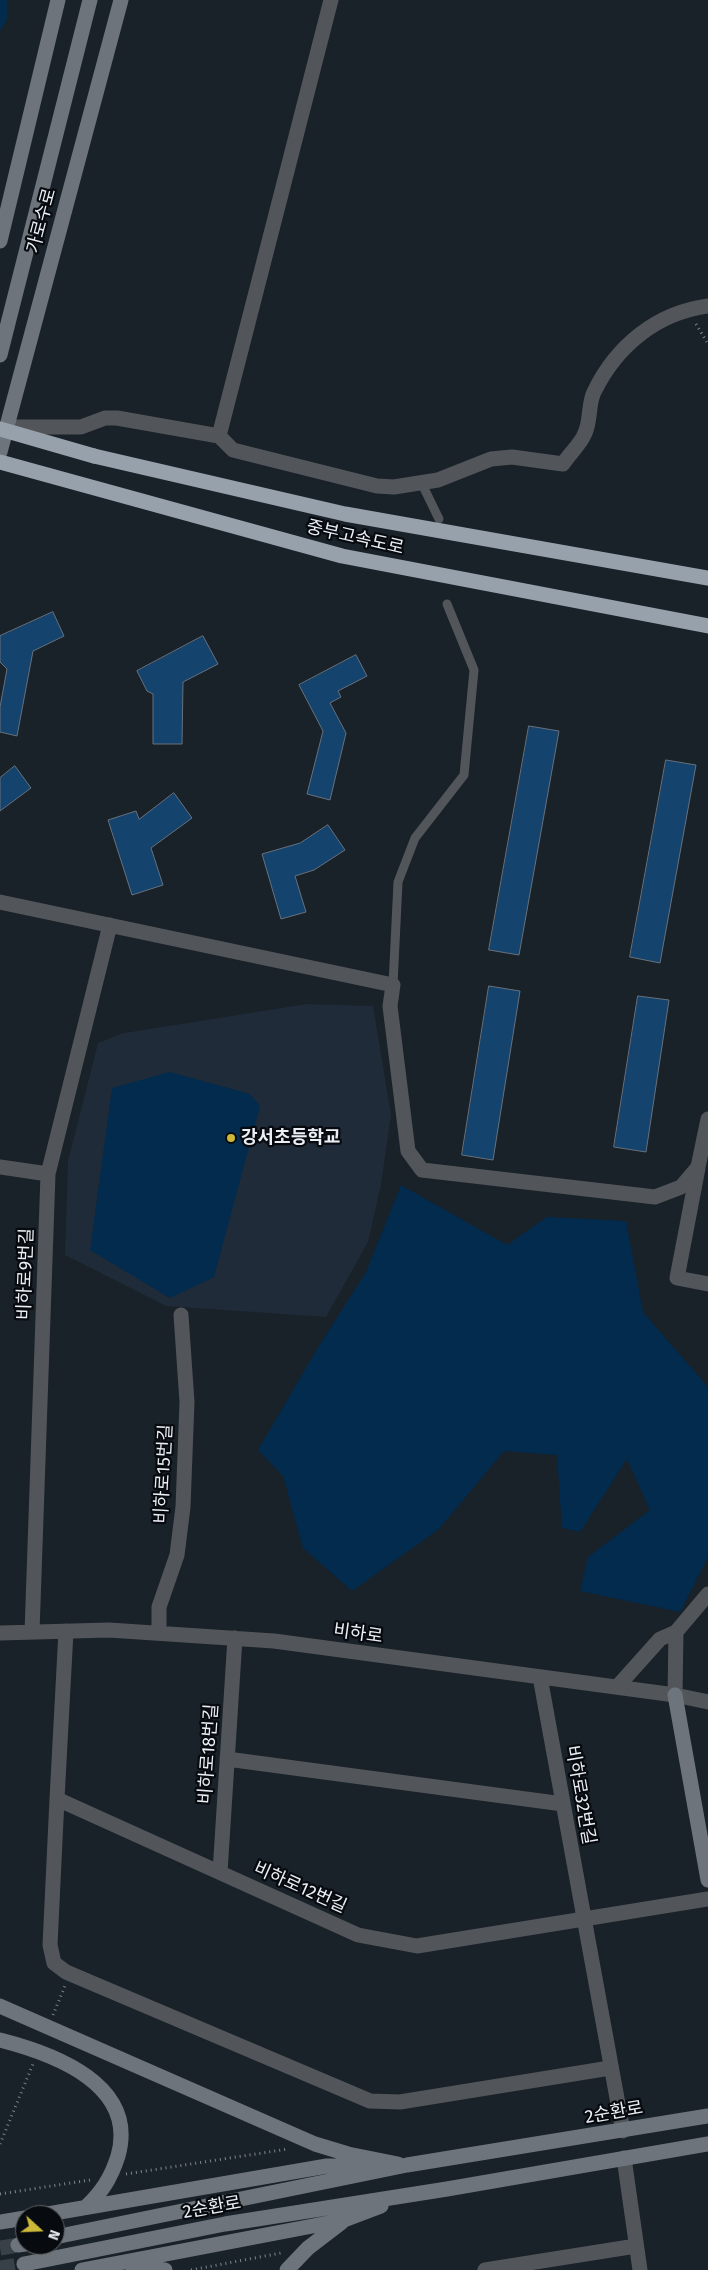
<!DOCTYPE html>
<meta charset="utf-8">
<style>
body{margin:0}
#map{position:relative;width:708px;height:2270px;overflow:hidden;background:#192129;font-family:"Fira Sans",sans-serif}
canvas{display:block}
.north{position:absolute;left:15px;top:2205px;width:50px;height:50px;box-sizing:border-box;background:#070a0e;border:1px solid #62666a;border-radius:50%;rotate:110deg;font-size:14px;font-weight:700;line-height:20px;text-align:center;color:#eaeff5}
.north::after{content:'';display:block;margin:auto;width:18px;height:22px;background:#cdb938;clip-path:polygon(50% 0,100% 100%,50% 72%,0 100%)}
</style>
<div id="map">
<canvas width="708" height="2270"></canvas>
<div class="north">N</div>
</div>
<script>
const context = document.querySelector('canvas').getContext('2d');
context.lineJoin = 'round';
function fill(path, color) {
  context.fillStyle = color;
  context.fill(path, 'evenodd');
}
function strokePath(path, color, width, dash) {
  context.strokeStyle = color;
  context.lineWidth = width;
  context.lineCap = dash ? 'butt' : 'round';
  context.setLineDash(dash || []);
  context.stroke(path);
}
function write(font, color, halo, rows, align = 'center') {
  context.font = font + ' "Fira Sans","Noto Sans KR",sans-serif';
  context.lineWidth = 4.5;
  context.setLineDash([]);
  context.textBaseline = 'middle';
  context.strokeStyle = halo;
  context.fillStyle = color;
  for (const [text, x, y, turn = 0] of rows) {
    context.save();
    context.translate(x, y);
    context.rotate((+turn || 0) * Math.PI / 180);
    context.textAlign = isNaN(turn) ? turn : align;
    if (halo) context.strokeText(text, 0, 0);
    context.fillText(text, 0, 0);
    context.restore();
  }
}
fill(new Path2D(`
 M307,1004l66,2 18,109 -10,70 -13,57 -42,75 -160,-11 -101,-51 3,-94 30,-118 26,-10z`), '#1f2b38');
fill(new Path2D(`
 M0,0h7v19l-7,12z
 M170,1072l80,22 10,12 -46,171 -44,21 -80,-48 22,-162z
 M401,1185l106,60 40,-28 79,4 17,91 65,75v170l-28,55 -100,-21 8,-34 62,-47 -23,-51 -47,73 -18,-4 -5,-73 -53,-4 -65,78 -87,62 -49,-43 -20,-72 -25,-26 59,-101 49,-77z`), '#022b4e');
const building = new Path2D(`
 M53,612l11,24 -31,15 -16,85 -17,-4v-25l7,-38 -7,-7v-26z
 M203,636l15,28 -35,18 -1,62h-29v-50l-6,-3 -10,-20z
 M356,655l11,21 -29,15 3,6 -11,6 16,30 -16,67 -23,-6 16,-63 -24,-46z
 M529,726l30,5 -40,224 -30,-5z
 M666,760l30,5 -36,198 -30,-6z
 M15,766l16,22 -31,23v-33z
 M174,793l18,25 -41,30 12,37 -31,10 -24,-75 28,-9 3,8z
 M328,825l17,25 -31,20 -19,6 11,36 -25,7 -19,-65 38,-11z
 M489,986l31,5 -27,169 -31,-5z
 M638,996l31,4 -23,152 -32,-5z`);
fill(building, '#14436d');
strokePath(building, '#68717c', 1);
strokePath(new Path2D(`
 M0,2248l18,-3
 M0,2268l24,-4`), '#384048', 15, [15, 8]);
strokePath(new Path2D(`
 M696,324l12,20
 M53,2015l12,-29
 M0,2144l33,-80
 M126,2174l162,-25
 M0,2194l90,-14
 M191,2270l90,-17`), '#7f858c', 3, [1, 4]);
strokePath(new Path2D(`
 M422,484l17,35
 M393,985l5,-103 17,-44 49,-63 10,-105 -27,-66`), '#52565a', 9);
strokePath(new Path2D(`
 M7,427h74l24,-9h12l102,18 14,14 144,36 17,1 44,-7 53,-21 21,-2 51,7c6,-10 18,-20 22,-31 6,-13 3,-29 9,-41 23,-47 63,-79 114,-86
 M219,436l112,-436
 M0,902l393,83 -3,21 18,145 14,19 233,27 26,-10 17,-20 10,-48
 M0,1167l48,7
 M698,1168l-21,110 31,6
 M66,1631l-9,168 301,136 59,11 291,-47
 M32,1632l16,-458 62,-249
 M0,1633l109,-3 165,11 401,54 33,7
 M159,1633v-26l18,-52 6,-48 4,-105 -6,-87
 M540,1677l83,454
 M617,1687l43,-48 16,-7
 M675,1695l1,-63 32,-38
 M227,1759l336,45
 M57,1799l-7,146 4,18 12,9 304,129 30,1 210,-34
 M220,1872l15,-234
 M624,2158l16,112
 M485,2270l151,-24`), '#52565a', 15);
strokePath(new Path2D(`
 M0,241l58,-241
 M0,355l90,-355
 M0,452l121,-452
 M675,1695l33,185
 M0,2006l315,138 33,10 50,10
 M0,2040c55,14 138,45 118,116 -7,22 -16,36 -32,51
 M42,2215l285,-49 43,-1
 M0,2222l25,-4
 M55,2237l352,-72 301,-49
 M18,2245l7,-1
 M24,2264l201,-40 222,-35 261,-45
 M132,2266l33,4
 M82,2270l262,-50 37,-14
 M287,2270l21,-22 34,-26`), '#6e747b', 15);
strokePath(new Path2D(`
 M94,456l251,58 363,64
 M0,462l342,94 366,70`), '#97a1ac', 15);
strokePath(new Path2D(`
 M0,429l94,27`), '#97a1ac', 15);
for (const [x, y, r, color] of [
 [231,1138,5,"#cdb938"]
]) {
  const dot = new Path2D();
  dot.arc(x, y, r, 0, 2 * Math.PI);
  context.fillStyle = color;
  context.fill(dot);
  strokePath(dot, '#070a0e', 2);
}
write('18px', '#eaeff5', '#070a0e', [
 ["가로수로",42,221,-75],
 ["중부고속도로",355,538,13],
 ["비하로9번길",26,1274,-88],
 ["비하로15번길",164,1474,-87],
 ["비하로",358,1634,8],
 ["비하로18번길",209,1754,-86],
 ["비하로32번길",580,1795,80],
 ["비하로12번길",300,1888,24],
 ["2순환로",614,2113,-10],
 ["2순환로",212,2208,-10]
]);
write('bold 18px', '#eaeff5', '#070a0e', [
 ["강서초등학교",241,1138]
], 'left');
</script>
